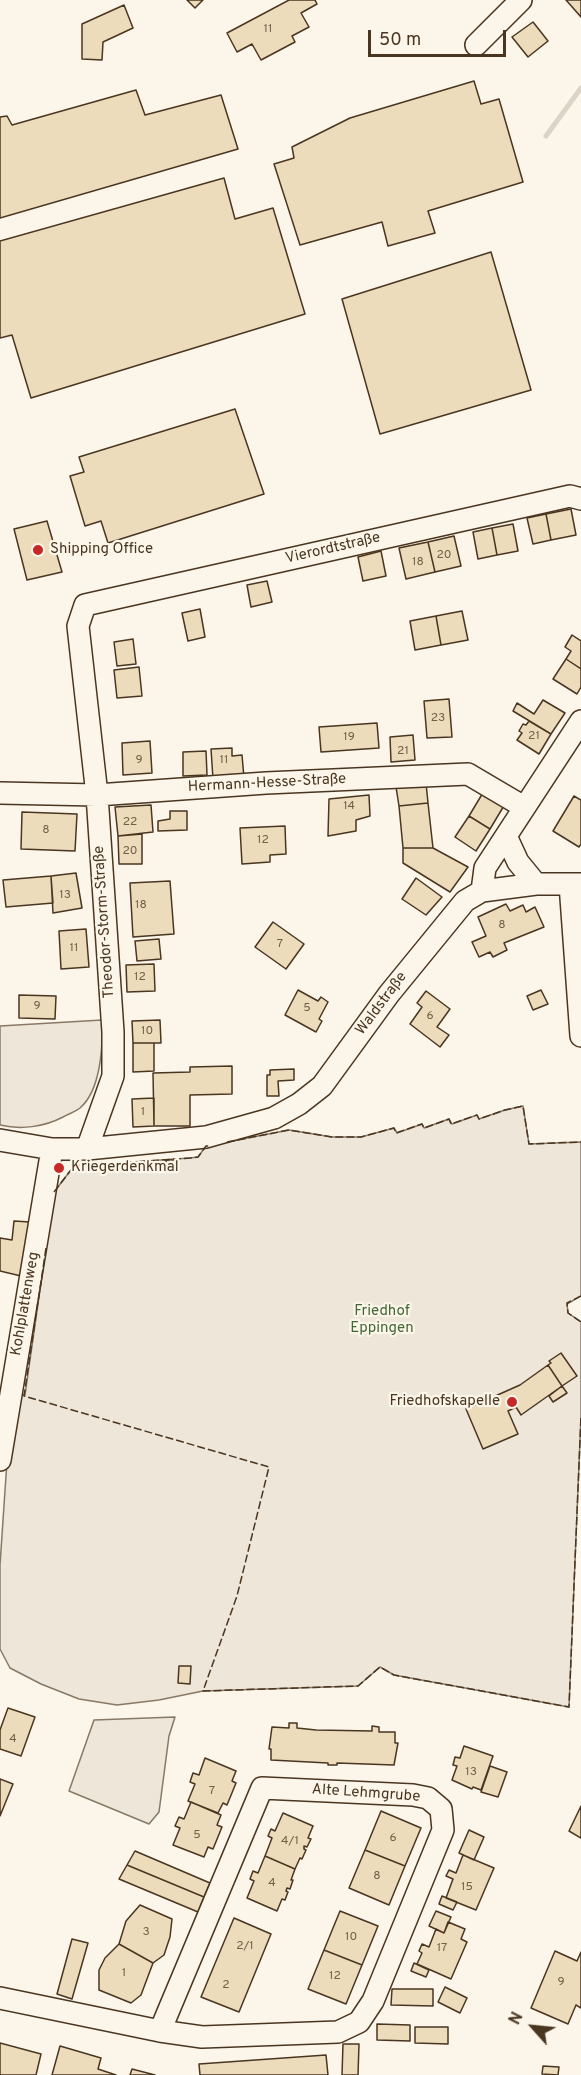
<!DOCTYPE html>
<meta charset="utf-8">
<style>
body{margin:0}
#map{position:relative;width:581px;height:2075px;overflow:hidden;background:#fbf6e9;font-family:Overpass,sans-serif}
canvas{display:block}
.north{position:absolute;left:503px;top:1997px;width:60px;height:60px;-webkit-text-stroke:4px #fbf6e9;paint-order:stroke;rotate:297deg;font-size:16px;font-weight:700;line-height:24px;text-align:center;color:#4a3520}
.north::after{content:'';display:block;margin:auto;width:21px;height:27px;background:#4a3520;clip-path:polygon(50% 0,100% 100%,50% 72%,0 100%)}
.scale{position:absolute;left:368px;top:30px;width:138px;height:27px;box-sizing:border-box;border:3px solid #4a3520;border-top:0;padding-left:8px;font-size:18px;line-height:21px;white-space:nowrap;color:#4a3520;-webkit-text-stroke:4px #fbf6e9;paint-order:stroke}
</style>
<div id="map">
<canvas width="581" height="2075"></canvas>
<div class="north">N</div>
<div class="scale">50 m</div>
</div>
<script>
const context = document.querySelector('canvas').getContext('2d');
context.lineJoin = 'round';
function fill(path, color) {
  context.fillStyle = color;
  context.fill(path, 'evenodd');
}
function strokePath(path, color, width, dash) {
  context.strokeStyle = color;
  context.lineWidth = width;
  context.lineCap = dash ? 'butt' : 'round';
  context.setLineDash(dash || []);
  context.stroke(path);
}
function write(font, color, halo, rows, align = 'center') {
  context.font = font + ' Overpass,sans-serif';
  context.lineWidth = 4.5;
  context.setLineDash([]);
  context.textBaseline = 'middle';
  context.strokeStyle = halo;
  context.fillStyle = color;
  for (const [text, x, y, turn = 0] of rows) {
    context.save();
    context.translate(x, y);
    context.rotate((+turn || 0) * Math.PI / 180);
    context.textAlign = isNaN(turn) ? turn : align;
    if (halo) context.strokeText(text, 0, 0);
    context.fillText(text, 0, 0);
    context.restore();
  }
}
const green = new Path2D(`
 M102,1020c1,26 -1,70 -22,88 -5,4 -12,6 -17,9 -19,10 -42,13 -63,8v-99z
 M523,1106l6,38 52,-2v154l-14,8 1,9 13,9v94l-12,291 -175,-32 -14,-8 -22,19 -155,5 -44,9 -42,5 -38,-6 -38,-15 -31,-16 -10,-19v-84l8,-119 10,-52 7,1 29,-203 20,-26 116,-8 8,-1 8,-11 83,-16 43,7h29l33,-9 3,5 25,-9 2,4 25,-9 3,5 25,-9 2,4 26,-9z
 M175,1717l-6,19 -10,76 -10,12 -80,-33 25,-71z`);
fill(green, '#ede6d9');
strokePath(green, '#887966', 1.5);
strokePath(new Path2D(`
 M546,136l35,-48`), '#dcd4c6', 5);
const building = new Path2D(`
 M187,0h16l-8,8z
 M289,0h26l2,4 -16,9 8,14 -17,9 3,6 -34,18 -9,-16 -15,8 -10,-19z
 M566,0h15v17z
 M124,5l9,23 -30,14 -1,18 -20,-1v-35z
 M533,22l15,19 -20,16 -16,-20z
 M474,81l7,23 18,-5 24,83 -95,29 7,22 -47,13 -6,-24 -82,23 -26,-81 20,-6 -2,-11 58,-29z
 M136,90l9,25 76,-20 17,54 -238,69v-101l7,-1 5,9z
 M224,178l11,41 38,-11 32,106 -274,84 -19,-63 -12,3v-97z
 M491,252l40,138 -151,44 -38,-135z
 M235,409l29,85 -156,49 -7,-22 -16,5 -15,-50 14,-4 -5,-15z
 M571,509l5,26 -25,5 -5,-26z
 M546,514l5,26 -18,4 -6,-26z
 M47,521l15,51 -35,8 -13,-51z
 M513,524l5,27 -21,4 -5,-27z
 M492,528l5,27 -19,4 -5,-27z
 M454,536l7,30 -26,6 -7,-30z
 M428,542l7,30 -29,7 -7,-31z
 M381,551l5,25 -23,5 -5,-24z
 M267,581l5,21 -21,5 -4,-22z
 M200,609l5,28 -17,4 -6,-28z
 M462,611l6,29 -27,5 -5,-29z
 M436,616l5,29 -26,5 -5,-29z
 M572,635l9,6v28l-15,-10 5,-8 -6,-4z
 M133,639l3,25 -19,2 -3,-24z
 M566,659l15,10v18l-4,7 -24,-15z
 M139,667l3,29 -25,2 -3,-28z
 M449,699l3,38 -25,1 -3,-37z
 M543,700l22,13 -14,21 -38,-23 4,-8 17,11z
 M529,721l22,13 -12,20 -22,-14 5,-7 -3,-2 4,-7 3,1z
 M377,723l2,25 -58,4 -2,-25z
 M413,735l2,25 -24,2 -1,-25z
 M150,741l2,32 -29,2 -1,-32z
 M232,748v8l10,-1 2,23 -31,1 -2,-30z
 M206,751l1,24 -24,1v-24z
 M426,783l2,20 -29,3 -3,-19z
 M484,791l21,13 -15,25 -21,-13z
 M369,795l1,21 -14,4v11l-28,5 1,-37z
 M574,796l7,4v44l-2,3 -26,-16z
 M428,803l5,45h-30l-4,-42z
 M151,805l2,27 -35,4 -3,-29z
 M170,811h17v19l-29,1v-10l12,-2z
 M22,812l55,2 -2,37 -54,-2z
 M469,816l21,13 -14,22 -21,-14z
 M285,826l1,28 -16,1v7l-28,2 -2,-36z
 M142,834v30h-23l-1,-28z
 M403,848h30l35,19 -18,25 -47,-29z
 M76,873l6,35 -29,5 -2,-37z
 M51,876l2,27 -47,4 -3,-27z
 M416,878l26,19 -16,18 -24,-16z
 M170,881l4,53 -41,3 -3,-54z
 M506,904l4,7 13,-6 3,7 9,-5 9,20 -40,16 3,7 -14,7 -3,-5 -11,5 -7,-15 14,-6 -8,-19z
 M273,922l31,22 -18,25 -31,-22z
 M86,929l3,38 -28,2 -2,-38z
 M159,939l2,20 -24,2 -2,-20z
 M154,964l1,27 -28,1 -1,-27z
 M298,990l20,11 3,-4 7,5 -9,17 3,2 -6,11 -31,-17z
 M541,990l7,14 -15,6 -6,-14z
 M426,991l24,18 -13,18 12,8 -9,12 -30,-23 12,-17 -5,-4z
 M19,995l37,1 -1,23 -36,-1z
 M160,1020l1,23h-28l-1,-22z
 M133,1043h21v28l-21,1z
 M232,1066v28l-42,1v31h-36l-1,-53 37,-1v-5z
 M294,1069v11l-16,1 1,15h-12v-21h3v-5z
 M154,1098v28l-21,1 -1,-28z
 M166,1160h9v10h-9z
 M14,1221l16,1 -9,54 -21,-5v-33l12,2z
 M561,1353l16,23 -15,10 -14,-21 3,-2 -2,-2z
 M548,1365l14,21 -41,29 -5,-8 -8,4 10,23 -35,15 -17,-40 54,-24z
 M562,1386l5,7 -14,9 -4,-6z
 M179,1666h12l-1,18 -12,-1z
 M8,1708l27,9 -14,39 -21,-7v-19z
 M289,1723h8v5l19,2 56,1v-5l7,1v5h16v11h3l-4,22 -57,-2v2h-9v-2l-57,-3v-11h-2l3,-22 17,1z
 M464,1746l29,10 -12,34 -8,-3 -1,2 -20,-9 5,-14 -4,-1 2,-8 5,1z
 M205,1758l31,13 -4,10 4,2 -9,22 -4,-2 -5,10 -30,-12 7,-17 -5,-2 3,-9 6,2z
 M490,1766l17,6 -9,25 -17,-5z
 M0,1779l13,5 -13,32z
 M191,1802l30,13 -4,10 5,2 -9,22 -5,-2 -4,10 -31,-12 7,-17 -5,-2 4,-9 5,2z
 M581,1806v32l-12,-7z
 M381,1811l40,17 -16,38 -40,-16z
 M283,1813l30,13 -5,12 3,1 -4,8 -3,-1v3l2,1 -4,9 -2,-1 -5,11 -30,-13 7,-18 -4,-2 3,-7 4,2z
 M469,1830l15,7 -10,23 -15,-7z
 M365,1850l40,16 -16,39 -40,-17z
 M135,1851l75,32 -6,14 -77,-32z
 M463,1855l31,13 -18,42 -30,-12 7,-19 -7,-3 3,-6 7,3z
 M265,1856l30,13 -4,11h2l-3,9 -3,-1 -1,3 2,1 -3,8 -3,-1 -5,12 -30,-13 7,-17 -4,-2 3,-8 5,2z
 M127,1865l77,32 -6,15 -79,-33z
 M442,1896l15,6 -4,8 -14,-6z
 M140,1905l32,14 -2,18 -6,18 -11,8 -34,-19 7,-23z
 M340,1911l38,15 -16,39 -38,-15z
 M436,1911l15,6 -7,16 -15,-7z
 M234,1918l37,16 -32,78 -38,-15z
 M448,1922l17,7 -4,10 6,3 -16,37 -34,-15 5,-11 -3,-2 3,-7 7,3 7,-18 8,4z
 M72,1939l16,4 -16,56 -15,-5z
 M119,1944l34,19 -12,32 -10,8 -32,-13v-20l6,-12z
 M324,1950l38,15 -16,39 -38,-15z
 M555,1951l22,10 4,-9v56l-5,-3 -8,19 -37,-16z
 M414,1963l15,7 -3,7 -15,-6z
 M445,1987l22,11 -7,15 -22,-11z
 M392,1989h41v17l-42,-1z
 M377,2024l33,1v16l-33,-1z
 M415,2027h33v17l-33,-1z
 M0,2043l41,11 -5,21h-36z
 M343,2044h16l-1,31h-16z
 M60,2046l41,12 -3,11 18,6h-64z
 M326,2055l2,20h-128l-1,-11z
 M543,2066l16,1 -1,8 -16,-1z
 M132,2069l23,6h-25z`);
fill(building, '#ecdcbc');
strokePath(building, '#4a3520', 1.5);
const minor = new Path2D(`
 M476,45l45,-45
 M0,793l97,2 169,-12 202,-9 56,33
 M506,836l12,26 18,22
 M570,884l11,152
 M482,891l3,-23 96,-147
 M0,1140l52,9h35l119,-12 68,-19 25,-14 23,-18 67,-92 76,-93 17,-10 54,-7h45
 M87,1149l26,-73v-44l-16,-237 -19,-169 7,-21 485,-109 11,3
 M0,1460l52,-311
 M0,1998l160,33 42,6 136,-5 21,-10 14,-21 70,-171 -2,-21 -13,-11 -15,-3 -151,-7 -102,243`);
strokePath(minor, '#4a3520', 24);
strokePath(minor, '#fbf6e9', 21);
strokePath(new Path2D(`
 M227,1142l62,-12 43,7h29l33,-9 2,5 26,-9 2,4 25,-9 2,5 26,-9 2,4 26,-9 18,-4 6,38 52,-2
 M54,1192l20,-26 116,-8 8,-1 8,-11h3
 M46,1248l-22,148 245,71 -32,129 -34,95 155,-5 22,-19 14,8 175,32 12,-291
 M581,1296l-14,7 1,10 13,9`), '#4a3520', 1.5, [8, 3]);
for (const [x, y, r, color] of [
 [38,550,6,"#c62828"],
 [59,1168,6,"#c62828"],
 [512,1402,6,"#c62828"]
]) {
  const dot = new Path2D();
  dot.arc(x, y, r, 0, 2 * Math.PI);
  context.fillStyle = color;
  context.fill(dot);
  strokePath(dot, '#fbf6e9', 2);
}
write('12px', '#725f47', null, [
 ["11",268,30],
 ["20",444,556],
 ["18",418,563],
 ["23",438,719],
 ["21",534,737],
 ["19",349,738],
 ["21",403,752],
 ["9",139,761],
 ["11",224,761],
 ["14",349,807],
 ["22",130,823],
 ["8",46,831],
 ["12",263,841],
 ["20",130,852],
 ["13",65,896],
 ["18",141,906],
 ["8",502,926],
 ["7",280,945],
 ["11",74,949],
 ["12",140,978],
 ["9",37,1007],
 ["5",307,1009],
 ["6",430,1017],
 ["10",147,1032],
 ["1",143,1113],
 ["4",13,1740],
 ["13",471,1773],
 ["7",212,1792],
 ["5",197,1836],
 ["6",393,1839],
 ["4/1",290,1842],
 ["8",377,1877],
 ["4",272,1884],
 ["15",467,1888],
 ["3",146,1933],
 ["10",351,1938],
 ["2/1",245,1947],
 ["17",442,1949],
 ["1",124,1974],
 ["12",335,1977],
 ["9",561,1983],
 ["2",226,1986]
]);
write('15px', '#4a3520', '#fbf6e9', [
 ["Vierordtstraße",333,549,-13],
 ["Hermann-Hesse-Straße",267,784,-3],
 ["Theodor-Storm-Straße",105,922,-94],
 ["Waldstraße",382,1004,-53],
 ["Kohlplattenweg",26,1304,-80],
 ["Alte Lehmgrube",366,1794,4]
]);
write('15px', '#4a3520', '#fbf6e9', [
 ["Shipping Office",50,550],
 ["Kriegerdenkmal",71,1168],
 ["Friedhofskapelle",500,1402,"right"]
], 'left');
write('15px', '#436837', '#fbf6e9', [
 ["Friedhof",382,1312],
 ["Eppingen",382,1329]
]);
</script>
